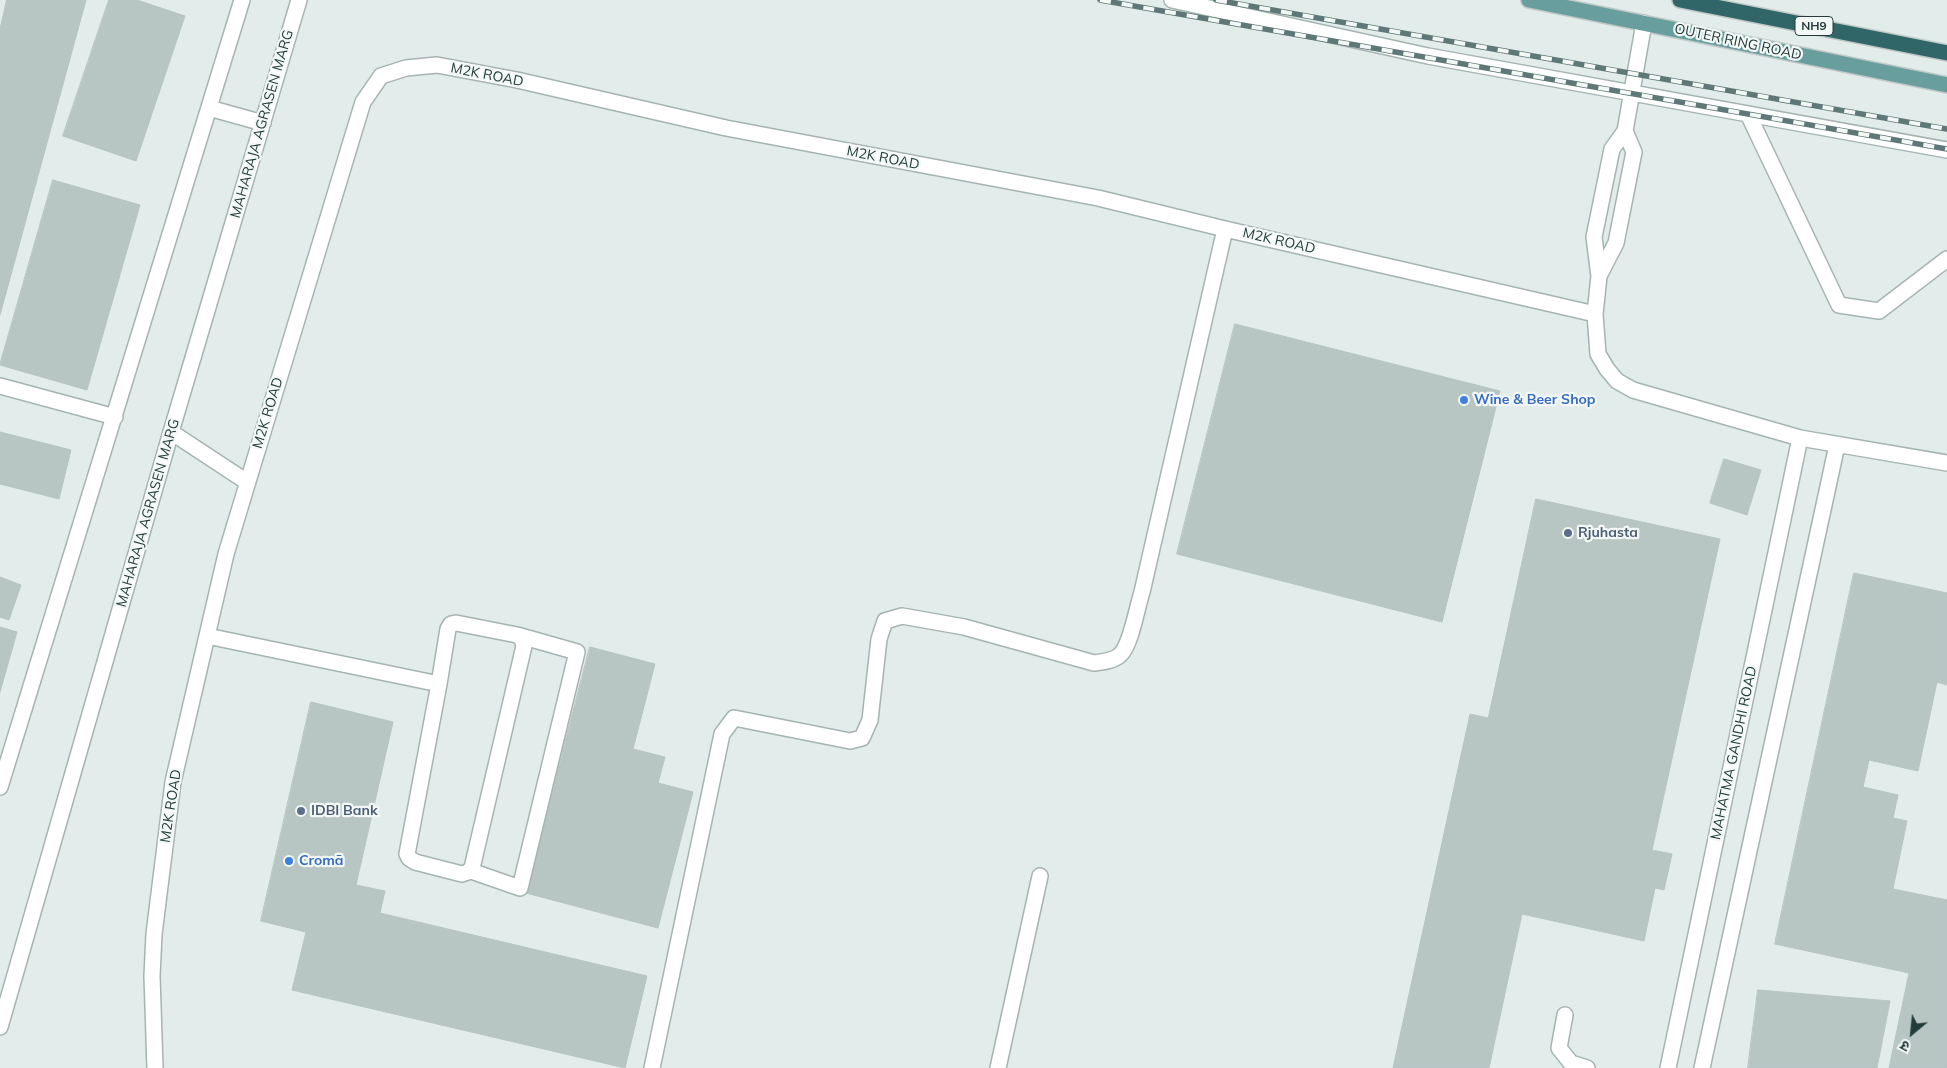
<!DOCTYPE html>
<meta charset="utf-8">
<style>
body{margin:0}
#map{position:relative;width:1947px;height:1068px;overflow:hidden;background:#e2ecea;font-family:Mulish,"Noto Sans Devanagari",sans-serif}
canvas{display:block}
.north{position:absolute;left:1887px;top:1008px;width:50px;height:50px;-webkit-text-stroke:4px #f3f8f7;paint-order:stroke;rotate:208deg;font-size:14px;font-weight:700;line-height:20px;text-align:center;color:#233c3b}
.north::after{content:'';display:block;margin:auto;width:18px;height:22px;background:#233c3b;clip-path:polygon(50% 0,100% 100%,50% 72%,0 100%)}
</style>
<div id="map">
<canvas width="1947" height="1068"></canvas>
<div class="north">उ</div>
</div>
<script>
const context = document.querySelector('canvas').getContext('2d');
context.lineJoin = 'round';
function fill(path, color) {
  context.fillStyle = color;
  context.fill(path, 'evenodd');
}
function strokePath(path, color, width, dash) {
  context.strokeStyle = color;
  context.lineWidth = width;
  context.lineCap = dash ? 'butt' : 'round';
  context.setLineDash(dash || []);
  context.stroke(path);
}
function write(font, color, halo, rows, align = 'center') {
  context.font = font + ' Mulish,sans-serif';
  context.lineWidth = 4.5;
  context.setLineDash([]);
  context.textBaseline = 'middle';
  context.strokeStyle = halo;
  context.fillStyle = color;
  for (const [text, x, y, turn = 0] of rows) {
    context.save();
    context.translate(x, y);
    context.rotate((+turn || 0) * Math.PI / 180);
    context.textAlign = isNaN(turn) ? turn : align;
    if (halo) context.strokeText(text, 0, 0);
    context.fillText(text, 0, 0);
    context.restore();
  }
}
const building = new Path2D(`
 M7,0h79l-86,315v-286z
 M109,0h28l48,16 -49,145 -73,-25z
 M53,180l87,25 -53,185 -87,-25z
 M1235,324l265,67 -58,231 -265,-68z
 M0,432l71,18 -12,49 -59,-15z
 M1724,459l37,11 -14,45 -37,-12z
 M1536,499l184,40 -68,311 20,4 -8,36 -9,-2 -11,53 -122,-27 -33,154h-96l77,-354 18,4z
 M1854,573l93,20v92l-10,-3 -19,89 -49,-11 -6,27 35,8 -5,23 14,3 -14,68 54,11v168h-58l20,-95 -134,-29z
 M0,577l21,8 -12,35 -9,-3z
 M0,627l17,5 -17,60z
 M590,647l65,17 -22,85 32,8 -7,26 35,9 -35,136 -132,-35z
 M311,702l82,20 -37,163 29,6 -5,22 267,63 -22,92 -333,-78 14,-58 -45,-11z
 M1758,990l132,11 -13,67h-129z`);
fill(building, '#b8c6c3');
strokePath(building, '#b5c5c2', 1);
const minor = new Path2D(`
 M1172,0l256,56 519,94
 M1644,23l-19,108 -13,18 -18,88 5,39 -4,38 3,40 9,15 10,12 16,9 167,48 147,25
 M209,108l54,15
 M1748,114l91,191 40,6 68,-52
 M1599,276l17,-33 18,-91 -9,-21
 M0,386l115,31
 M171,432l76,50
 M207,636l232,48 -32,170 2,4 6,4 47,12 6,-2 4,-4 52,-222 -2,-7 -5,-4 -61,-12 -5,1 -3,5 -9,55
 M0,787l242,-787
 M471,871l49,17 57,-236 -60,-17
 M1565,1015l-6,33 12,15 16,5
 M0,1027l171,-595 128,-432
 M155,1068l-3,-92 2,-42 19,-152 53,-228 137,-452 18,-26 25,-8 31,-3 80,15 209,48 372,70 127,31 370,85
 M652,1068l70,-334 12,-16 116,23 12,-3 8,-18 9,-81 6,-18 17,-5 62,11 130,36c9,-1 19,-2 26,-8 11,-10 17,-48 22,-63l83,-363
 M998,1068l42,-192
 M1668,1068l132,-630
 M1702,1068l135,-623`);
const major = new Path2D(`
 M1529,0l418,85`);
const highway = new Path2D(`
 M1680,0l267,53`);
strokePath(minor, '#a5b4b2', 18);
strokePath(major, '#c1c8c8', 18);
strokePath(highway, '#c1c8c8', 18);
strokePath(minor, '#fff', 15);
strokePath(major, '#689f9e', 15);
strokePath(highway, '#306667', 15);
const rail = new Path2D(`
 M1100,0l847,149
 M1216,0l731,129`);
strokePath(rail, '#5d7877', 5.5);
strokePath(rail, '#f3f8f7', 4, [11]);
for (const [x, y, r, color] of [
 [1464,400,5,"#3f7fe0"],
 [1568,533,5,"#5c6f8a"],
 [301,811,5,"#5c6f8a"],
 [289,861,5,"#3f7fe0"]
]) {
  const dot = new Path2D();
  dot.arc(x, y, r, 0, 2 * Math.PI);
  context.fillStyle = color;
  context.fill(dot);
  strokePath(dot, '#f3f8f7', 2);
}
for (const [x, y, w] of [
 [1814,26,38]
]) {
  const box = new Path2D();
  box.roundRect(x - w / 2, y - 9.5, w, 19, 4);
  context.fillStyle = '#f3f8f7';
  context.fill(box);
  strokePath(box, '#233c3b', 1);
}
write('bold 12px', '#233c3b', null, [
 ["NH9",1814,26]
]);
write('14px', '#233c3b', '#f3f8f7', [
 ["OUTER RING ROAD",1738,42,12],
 ["M2K ROAD",487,75,11],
 ["MAHARAJA AGRASEN MARG",262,124,-74],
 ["M2K ROAD",883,158,11],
 ["M2K ROAD",1279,241,13],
 ["M2K ROAD",268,413,-73],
 ["MAHARAJA AGRASEN MARG",148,513,-74],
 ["MAHATMA GANDHI ROAD",1734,753,-78],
 ["M2K ROAD",171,806,-81]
]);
write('bold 14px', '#366cbe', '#f3f8f7', [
 ["Wine & Beer Shop",1474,400],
 ["Cromā",299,861]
], 'left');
write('bold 14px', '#4e5e75', '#f3f8f7', [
 ["Rjuhasta",1578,533],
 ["IDBI Bank",311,811]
], 'left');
</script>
